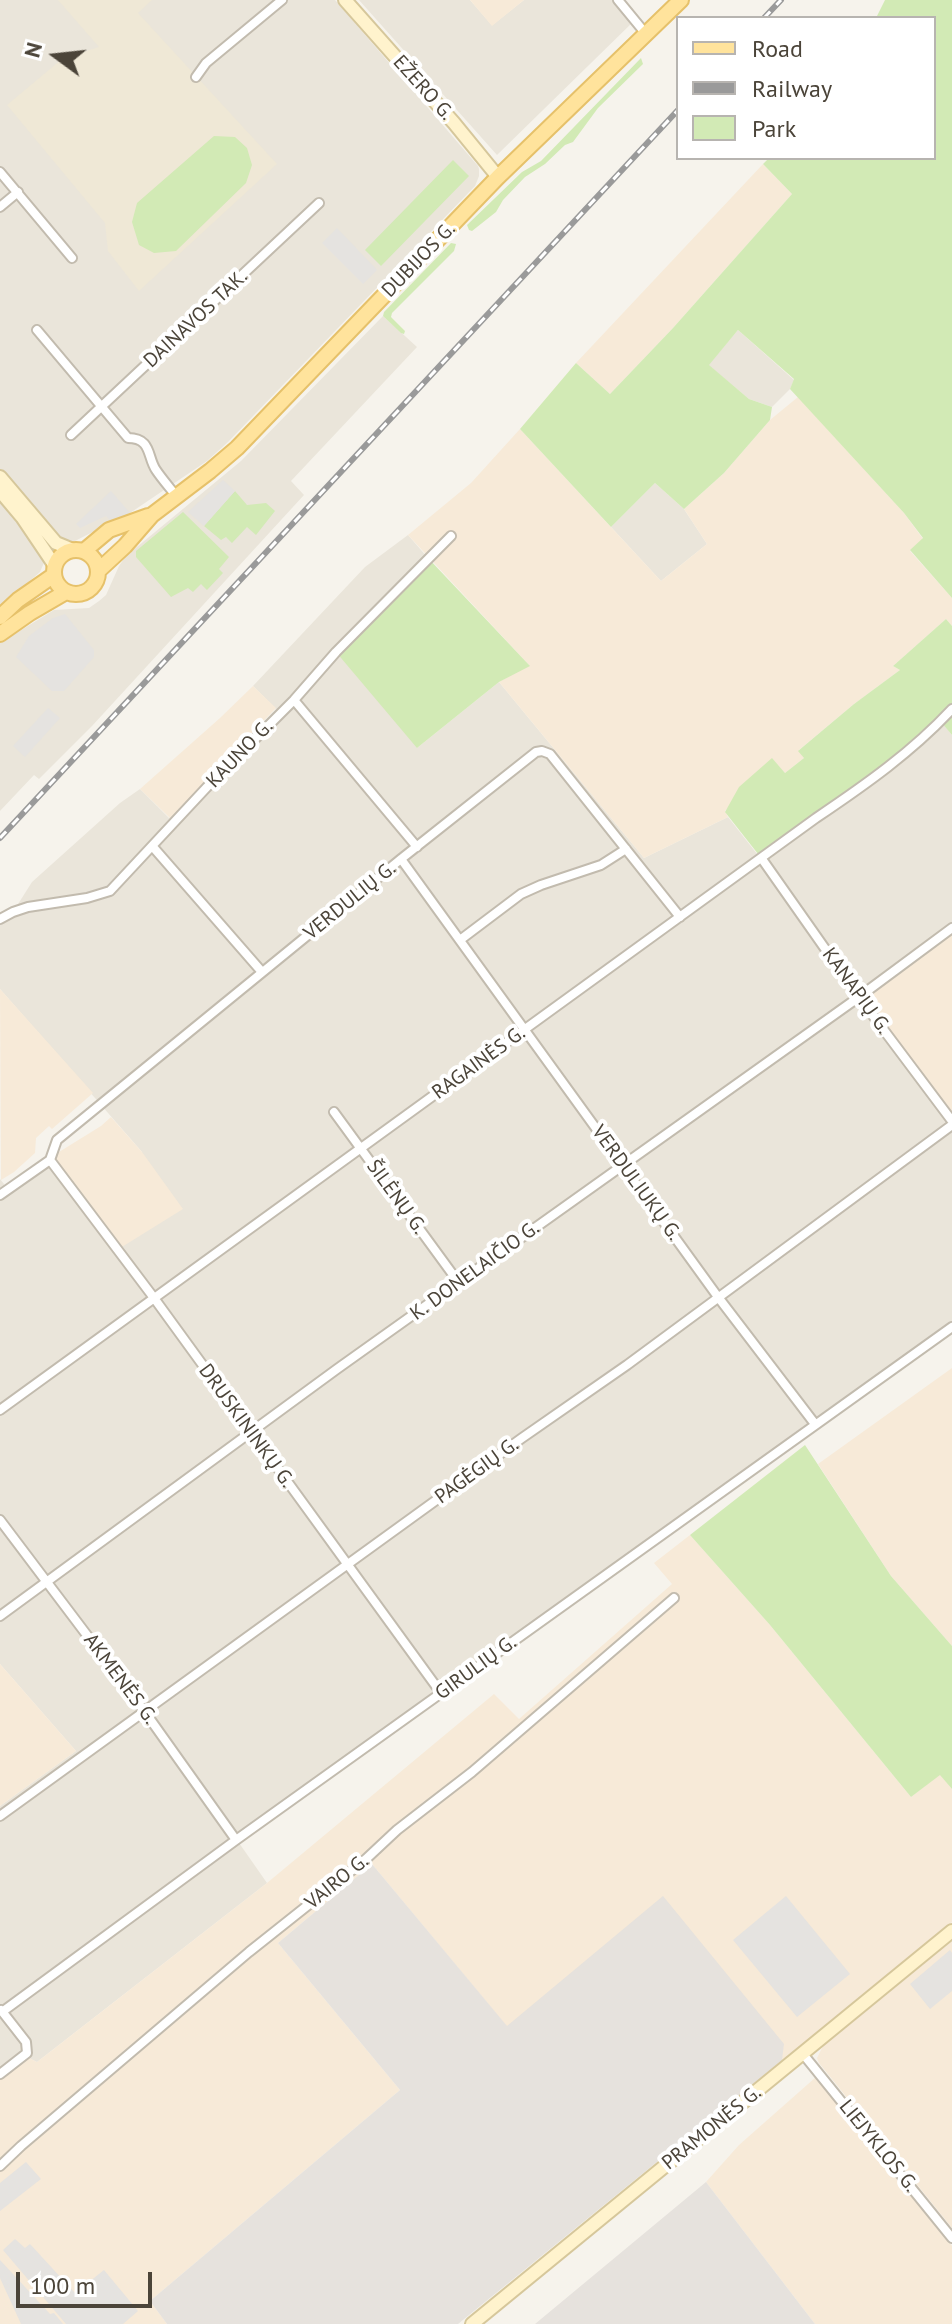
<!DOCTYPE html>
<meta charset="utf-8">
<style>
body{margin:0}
#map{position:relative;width:952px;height:2324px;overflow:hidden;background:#f6f3ec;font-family:"PT Sans",sans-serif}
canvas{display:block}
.legend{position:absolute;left:676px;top:16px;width:260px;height:144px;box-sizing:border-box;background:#fff;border:2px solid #b7b4b0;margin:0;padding:10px 14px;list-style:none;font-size:24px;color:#4b4439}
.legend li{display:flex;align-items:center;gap:16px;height:40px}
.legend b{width:40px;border:2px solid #b7b4b0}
.north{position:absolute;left:16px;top:16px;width:80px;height:80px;-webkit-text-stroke:6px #fff;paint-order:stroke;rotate:285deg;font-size:22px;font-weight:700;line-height:32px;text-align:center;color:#4b4439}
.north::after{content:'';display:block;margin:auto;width:28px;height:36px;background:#4b4439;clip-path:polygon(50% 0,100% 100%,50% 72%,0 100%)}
.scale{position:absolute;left:16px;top:2272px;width:136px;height:36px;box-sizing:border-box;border:4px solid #4b4439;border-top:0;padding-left:10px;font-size:24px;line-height:28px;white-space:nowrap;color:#4b4439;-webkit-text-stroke:6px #fff;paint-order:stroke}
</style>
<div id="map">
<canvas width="952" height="2324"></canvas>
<ul class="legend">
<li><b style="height:10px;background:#ffe39c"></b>Road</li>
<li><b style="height:10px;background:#9a9a9a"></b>Railway</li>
<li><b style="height:22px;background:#d2eab5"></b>Park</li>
</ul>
<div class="north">N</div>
<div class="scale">100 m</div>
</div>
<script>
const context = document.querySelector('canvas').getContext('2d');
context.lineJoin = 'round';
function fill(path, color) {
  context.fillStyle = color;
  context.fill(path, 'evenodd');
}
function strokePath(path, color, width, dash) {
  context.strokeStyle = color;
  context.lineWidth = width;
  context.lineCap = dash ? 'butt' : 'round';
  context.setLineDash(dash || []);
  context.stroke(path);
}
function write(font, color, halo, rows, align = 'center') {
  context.font = font + ' "PT Sans",sans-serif';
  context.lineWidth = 8;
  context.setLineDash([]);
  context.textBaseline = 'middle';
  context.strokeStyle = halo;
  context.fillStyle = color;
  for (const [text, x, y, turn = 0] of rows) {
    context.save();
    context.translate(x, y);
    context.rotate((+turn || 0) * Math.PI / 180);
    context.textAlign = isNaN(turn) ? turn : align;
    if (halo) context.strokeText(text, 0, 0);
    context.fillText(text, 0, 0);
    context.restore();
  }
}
fill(new Path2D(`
 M0,0h335l143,166 1,3v7l-4,10 -247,256 -21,19 -77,52 -59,30 -7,-1 -6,-5 -58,-68z
 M359,0h111l22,25 32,-25h94l17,20 -138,135z
 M383,316l34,31 -126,134 13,14 -212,231 -53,53 -5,-4 -34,36v-168l54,-33 35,-2 10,-7 7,-6 13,-29 7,-10 115,-95z
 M738,330l56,50 -4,9 -18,18 -23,-8 -41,-34z
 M655,483l29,26 23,35 -46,37 -50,-54z
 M0,502l46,56 -6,14 -40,35z
 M408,535l20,23 -11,190 82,-66 145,176 84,-41 33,42 180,-138 11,14v586l-151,107 -267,197 -297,215 30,43 -230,179 -18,-9 -19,15v-262l76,-55 -76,-87v-485l8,10 42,-29 92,-8 -142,-163v-70l13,-7 19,-30 88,-79 20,-14 29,29 107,-109 -23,-23 112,-119z`), '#eae5da');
fill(new Path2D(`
 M470,0h54l-32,26z
 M763,164l29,30 -119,134 -63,66 -34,-31z
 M798,397l106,116 19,26 -13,12 42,47v28l-6,-7 -53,47 7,4 -46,34 -55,46 5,8 -19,15 -13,-14 -47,52 3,6 -84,41 -145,-176 30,-17 -121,-130 63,-52 49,-54 141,152 46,-37 -23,-35 40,-36 46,-53z
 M253,686l23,22 -106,110 -30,-29 80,-71z
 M952,928v193l-93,-124z
 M0,989l93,104 -41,36 -3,-3 -13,12 -1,15 -21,19 -13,8z
 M111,1117l31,35 41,57 -66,41 -67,-90 9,-8 42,-26z
 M952,1368v278l-61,-70 -73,-112z
 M690,1535l80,90 141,172 29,-23 12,15v133l-174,142 4,-4 -275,-33 -135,-163 -94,79 122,147 -250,211 17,23h-167v-256l19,-15 18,9 230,-179 227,-189 25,25 153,-135 -18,-21z
 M0,1664l76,87 -76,55z
 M952,1941v287l-133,-165 -2,-5 6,-12z
 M816,2077l136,169v78h-137l-109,-142 33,-37z`), '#f7ead8');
fill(new Path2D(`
 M372,1864l135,162 156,-130 121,148 -2,16 -324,264h-291l-17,-23 250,-211 -122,-147z
 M706,2182l109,142h-280z`), '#e6e2dd');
fill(new Path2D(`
 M58,0h94l-14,13 139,151 -138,127 -31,-40 -3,-28 -98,-118 55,-46 37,-12z`), '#efe8d6');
fill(new Path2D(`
 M885,0h67v598l-42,-48 13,-12 -19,-25 -114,-124 4,-10 -56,-49 -29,35 40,34 23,8 -2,13 -46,53 -40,36 -29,-26 -44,44 -91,-98 56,-66 34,31 63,-66 119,-134 -29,-30 6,-6h165v-140h-58z
 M641,58l2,6 -45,44 -25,34 -8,3 -20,19 -20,13 -22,23 -7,12 -24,19 -3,-1 -2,-5 55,-53 19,-11z
 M214,136l21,1 12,11 5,17 -6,18 -70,68 -22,2 -15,-8 -7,-23 5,-19z
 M453,160l16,16 -88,90 -16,-16z
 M451,243l5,1 -2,7 -62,62 -1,4 14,14 -1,3 -3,-1 -18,-17 1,-4z
 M235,491l12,14 19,-2 9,8 -19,24 -9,-8 -15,16 -6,-6 -5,3 -17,-14z
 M183,512l46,45 -10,12 4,4 -16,17 -6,-6 -8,8 -5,-4 -17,9 -35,-40v-6z
 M428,558l102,108 -31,16 -82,66 -81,-96z
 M946,619l6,7v109l-11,-13 -179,137 -37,-47 14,-25 33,-29 13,15 19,-15 -6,-7 56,-47 46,-34 -7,-4z
 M805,1445l86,131 61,70v143l-12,-14 -29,22 -141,-172 -80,-90z`), '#d2eab5');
fill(new Path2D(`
 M337,228l40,42 -14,14 -41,-41z
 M223,480l12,11 -31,35 -16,-14z
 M111,491l19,22 -18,9 -6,-6 -26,12 -4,-4z
 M65,614l29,36v7l-30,34h-12l-36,-34 13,-21 24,-18z
 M48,708l12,10 -35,39 -12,-11z
 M786,1896l64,78 -53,43 -64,-77z
 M950,1950l2,3v38l-22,18 -20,-25z
 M26,2162l15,17 -41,32v-28z
 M15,2239l10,9 5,-4 45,49 29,-23 34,41 -15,13h-57l-63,-74z
 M0,2260l50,54 4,-1 9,11h-42l-21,-46z`), '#e5e3e0');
const minor = new Path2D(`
 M618,0l28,34
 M196,77l10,-14 76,-63
 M0,172l72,86
 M0,207l18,-15
 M37,330l91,108c24,0 19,19 28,32 6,9 14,18 21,27
 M71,435l248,-232
 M294,700l123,147
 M153,847l109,125
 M401,859l317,438 97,127
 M762,859l97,138 93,124
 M0,919l13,-7 15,-5 59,-9 23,-7 97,-104 87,-87 42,-48 115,-116
 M460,940l61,-46 20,-9 60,-20 25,-16
 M334,1112l125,171
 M50,1160l104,138 287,395
 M0,1195l50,-35 7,-20 344,-281 135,-107 6,-1 8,3 130,163
 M0,1410l816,-592c49,-33 96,-66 136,-109
 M0,1520l145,192 91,128
 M0,1616l337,-247 522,-372 93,-69
 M0,1816l522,-378 105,-73 325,-240
 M2,2012l234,-172 716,-513
 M803,2054l149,184
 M0,2074l27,-21 -1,-11 -25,-32
 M0,2166l21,-20 228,-194 117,-93 31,-29 75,-58 202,-174`);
const secondary = new Path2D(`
 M345,0l109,123 44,54
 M0,477l56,66 17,7
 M0,491l22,26 33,49
 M472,2324l480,-393`);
const primary = new Path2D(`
 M54 572a22 22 0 1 1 44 0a22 22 0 1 1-44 0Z
 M84,551l25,-21 39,-14
 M98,571l27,-25 27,-31 58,-44 27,-23 261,-271 183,-177
 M0,617l18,-17 36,-25
 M0,634l30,-21 36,-21`);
strokePath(minor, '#c2bbae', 12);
strokePath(secondary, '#d6c79b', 16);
strokePath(primary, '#e6c16a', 18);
strokePath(minor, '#fff', 8);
strokePath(secondary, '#fff3cd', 12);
strokePath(primary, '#ffe39c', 14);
const rail = new Path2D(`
 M764,18l17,-18
 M0,838l678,-728`);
strokePath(rail, '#9a9a9a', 6);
strokePath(rail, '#fff', 3, [9]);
write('20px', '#4b4439', '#fff', [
 ["EŽERO G.",423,88,48],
 ["DUBIJOS G.",419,260,-46],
 ["DAINAVOS TAK.",196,319,-43],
 ["KAUNO G.",240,754,-46],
 ["VERDULIŲ G.",350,901,-39],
 ["KANAPIŲ G.",856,991,54],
 ["RAGAINĖS G.",479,1063,-36],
 ["VERDULIUKŲ G.",636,1183,54],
 ["ŠILĖNŲ G.",396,1197,54],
 ["K. DONELAIČIO G.",475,1271,-36],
 ["DRUSKININKŲ G.",246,1426,54],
 ["PAGĖGIŲ G.",477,1471,-36],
 ["GIRULIŲ G.",476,1668,-36],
 ["AKMENĖS G.",120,1679,53],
 ["VAIRO G.",337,1882,-39],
 ["PRAMONĖS G.",712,2128,-39],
 ["LIEJYKLOS G.",878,2146,51]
]);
</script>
